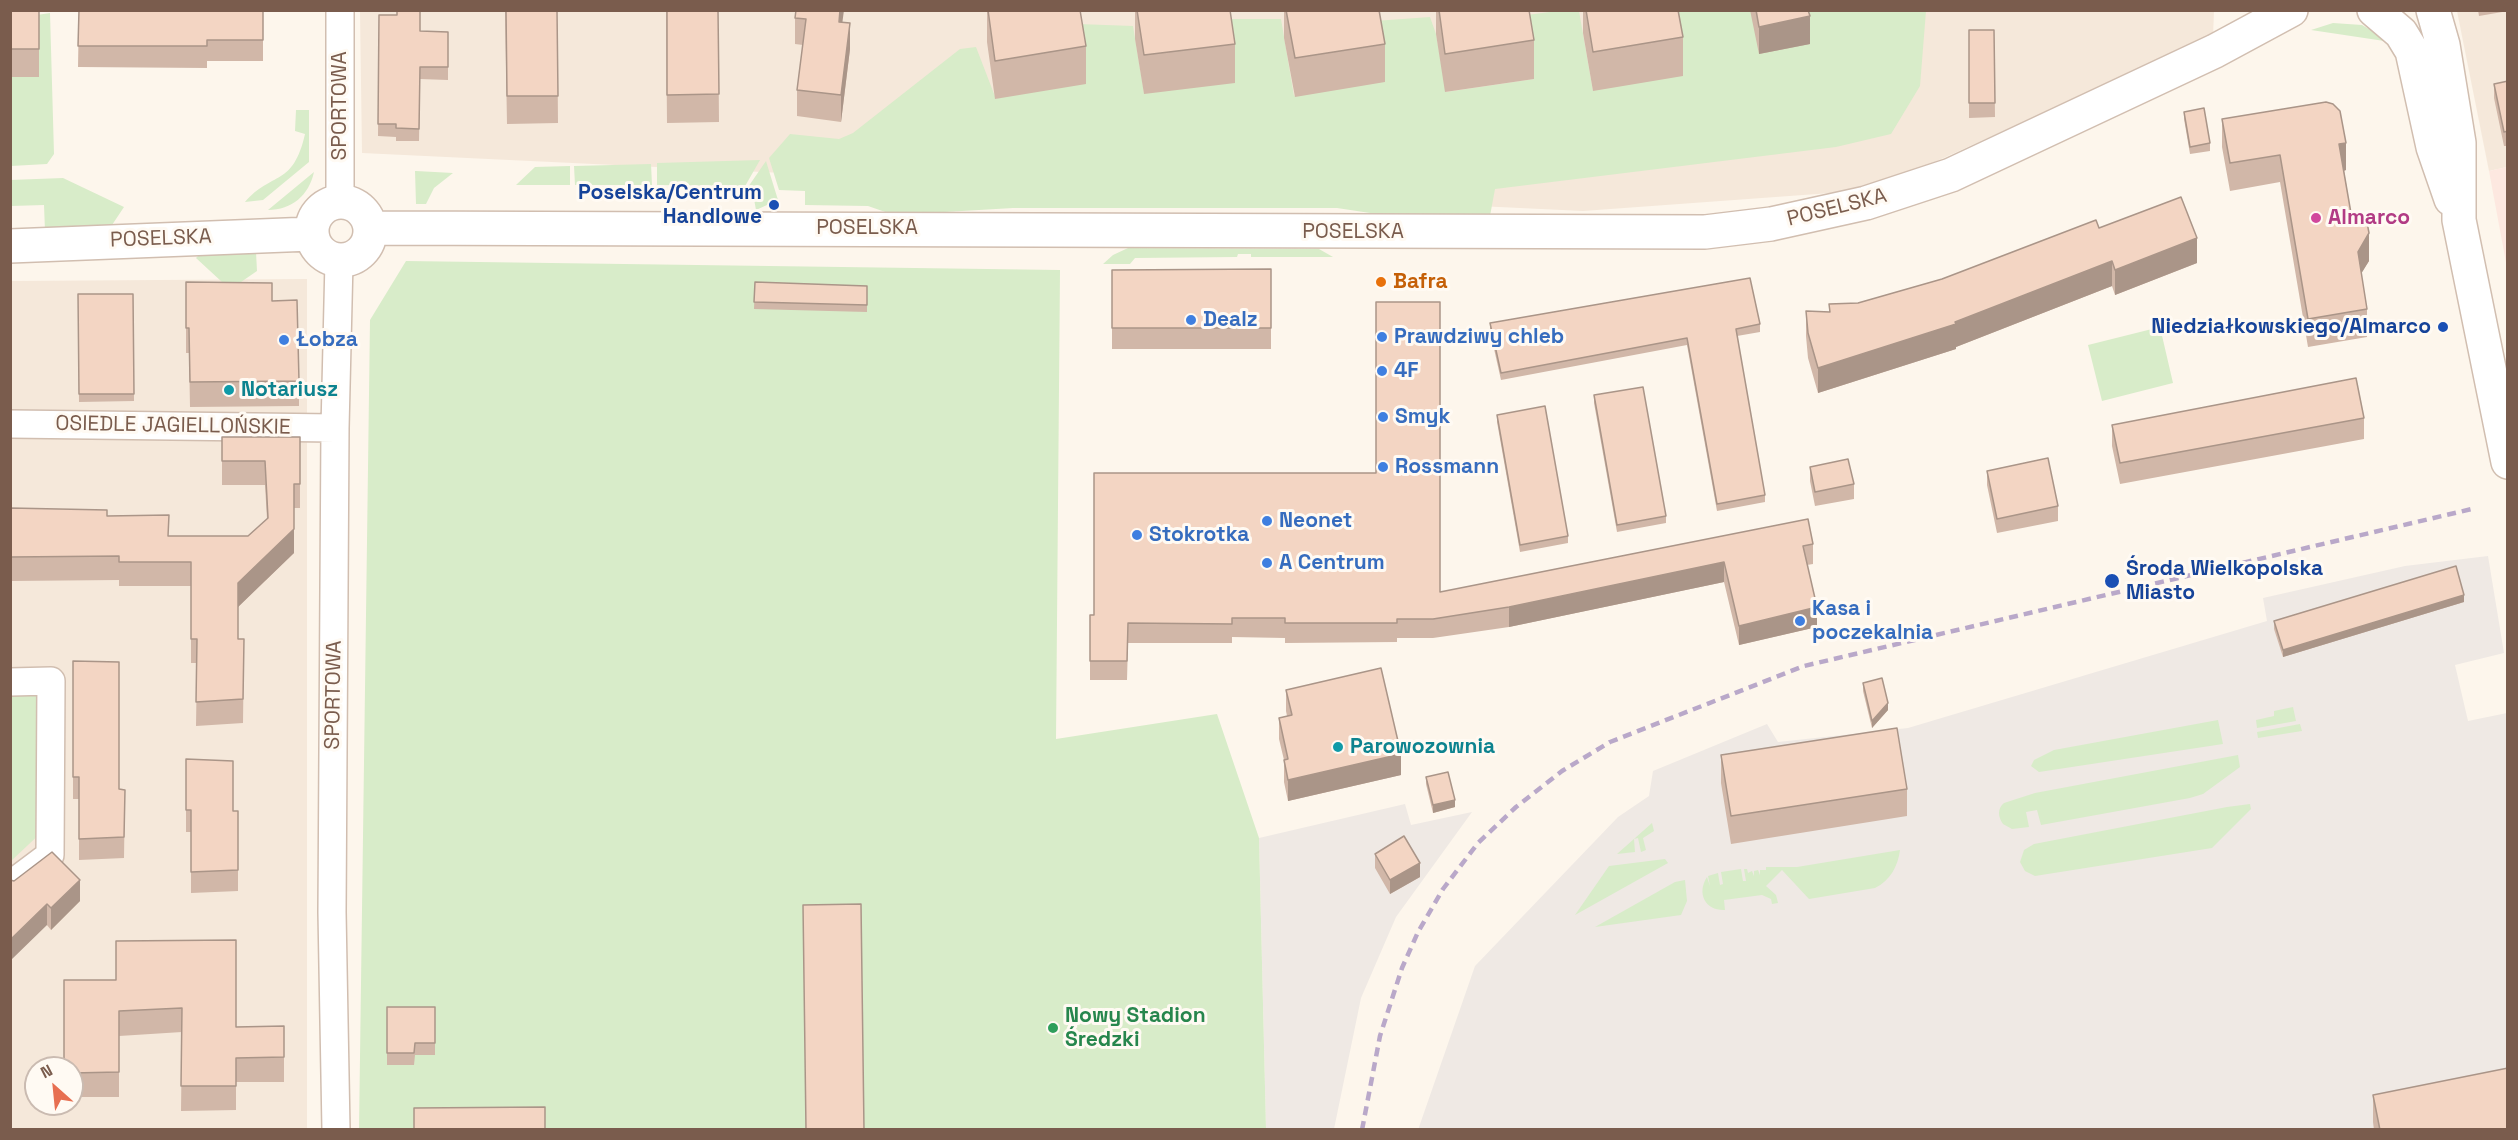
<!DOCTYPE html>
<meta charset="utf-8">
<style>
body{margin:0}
#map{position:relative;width:2518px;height:1140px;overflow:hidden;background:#fdf6ec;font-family:"Space Grotesk",sans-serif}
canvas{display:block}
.frame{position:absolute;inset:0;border:12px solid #7a5c4d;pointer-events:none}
.north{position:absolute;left:24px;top:1056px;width:60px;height:60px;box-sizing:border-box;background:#fffaf3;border:2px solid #cabbb1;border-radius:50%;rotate:333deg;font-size:16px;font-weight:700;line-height:24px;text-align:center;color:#7a5c4d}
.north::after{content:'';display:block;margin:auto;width:21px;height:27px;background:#e76f51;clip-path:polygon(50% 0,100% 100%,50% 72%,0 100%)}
</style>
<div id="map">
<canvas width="2518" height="1140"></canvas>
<div class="frame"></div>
<div class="north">N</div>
</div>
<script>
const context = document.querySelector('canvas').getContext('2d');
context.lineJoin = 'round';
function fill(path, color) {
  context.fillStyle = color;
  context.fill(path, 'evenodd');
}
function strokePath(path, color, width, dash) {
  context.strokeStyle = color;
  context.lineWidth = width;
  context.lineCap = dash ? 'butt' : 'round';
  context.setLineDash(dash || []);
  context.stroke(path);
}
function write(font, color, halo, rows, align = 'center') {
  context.font = font + ' "Space Grotesk",sans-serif';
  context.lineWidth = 6;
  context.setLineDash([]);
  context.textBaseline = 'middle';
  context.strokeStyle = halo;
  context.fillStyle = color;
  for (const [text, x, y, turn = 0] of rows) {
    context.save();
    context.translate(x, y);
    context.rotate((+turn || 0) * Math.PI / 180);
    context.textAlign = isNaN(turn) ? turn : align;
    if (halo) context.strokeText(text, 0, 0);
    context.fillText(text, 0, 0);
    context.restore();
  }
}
fill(new Path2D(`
 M360,11h1854l-1,26 -341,153 -289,21 -1221,-58z
 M2457,11h50v156l-18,4z
 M307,279v850h-296l-1,-848zM36,1068h36v36h-36z`), '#f5e8da');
fill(new Path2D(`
 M2507,167h1l-1,101 -18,-97z`), '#fde8e0');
fill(new Path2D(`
 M2488,556l16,97 -49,12 13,56 39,-8v416l-1089,1 57,-164 143,-149 31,-21 4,-25 114,-47 11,18 130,-14 359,-107 -4,-23 142,-32z
 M1405,804l6,21 61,-13 -76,105 -35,81 -27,131h-68l-7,-291z`), '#efe9e4');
fill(new Path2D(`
 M1557,11h22l14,80 81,-80h252l-6,75 -29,48 -55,13 -341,42 -5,27h-100l-53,-8h-324l-119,7 -26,-9 -63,-1v-14l-26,-1 -10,-32 21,-24 49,5 14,-6 107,-84 16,-2 20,52 82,-75 55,2 11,67 83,-74h54l13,77 81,-75 55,-4 6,17 10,58 88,-13 -7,-64z
 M50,13l4,141 -7,10 -36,2 -1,-89 29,-1 -2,-61z
 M2333,23l29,2 29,17 -80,-12z
 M296,110h13v52l-46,38 -18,2c27,-31 48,-15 60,-68l-10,-3z
 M760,160l-16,28 -4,-2 -83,-1v-22z
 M766,161l12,39 -22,10 -2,-11 -8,-9z
 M651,164l1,21h-77l-1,-19z
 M570,166v19h-54l19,-18z
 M415,171h1l37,2 -19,15 -8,16h-10z
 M314,172c-5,23 -22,38 -46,38z
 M63,178l61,29 -12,18 -67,6 -1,-26 -33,1 -1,-26z
 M1128,248l191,1 14,8h-82v-3h-13l-1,3 -102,1 -5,6h-27l10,-9z
 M256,252l1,19 -16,11h-19l-26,-24 4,-4z
 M406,261l654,9 -4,469 161,-25 42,124 7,291 -907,1 11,-810z
 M2160,327l13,56 -71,18 -14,-56z
 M11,688h30l4,141 -34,32z
 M2293,707l3,14 -39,7 -1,-8 18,-4v-5z
 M2218,720l5,24 -184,28 -8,-6 3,-6 20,-10z
 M2300,724l2,7 -44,7 -1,-6z
 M2238,755l2,12 -37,27 -13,4 -149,27 -4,-15 -11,2 3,15 -17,2 -9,-5c-5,-7 -6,-15 1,-21l31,-10z
 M2250,804l1,5 -39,39 -177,28 -10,-5 -5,-9 4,-12 10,-6 193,-37z
 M1652,823l2,8 -11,7 3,12 -5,2 -3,-14 -4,1 1,13 -18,2z
 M1900,850c-2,16 -10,31 -25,38l-66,11 -27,-29 -16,16 10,9 2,8 -6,1 -1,-5 -9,-4 -38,5 1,10c-19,1 -29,-16 -18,-33l3,9 -2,-10 10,-3 2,12 3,-1 -2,-12 20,-3 2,12h3l-2,-12h3l1,4 4,-2 2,5v-5l4,-1 2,5v-5h6v-3h31z
 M1665,859l3,4 -93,52 34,-49z
 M1685,880l2,21 -6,14 -86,12 80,-45z`), '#d8ecc9');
const minor = new Path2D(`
 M340,10v192
 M10,424l325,4
 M10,682l41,-1 -1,174 -40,30
 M336,1130l-4,-218 3,-484 4,-167`);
const tertiary = new Path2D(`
 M2374,10l27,23 11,18 21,96 18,52
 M2433,10l10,35 16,98v77l49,242
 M312 231a29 29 0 1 1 58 0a29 29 0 1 1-58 0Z
 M371,228l1334,4 66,-8 95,-21 85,-28 264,-124 76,-41
 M10,246l301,-12`);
strokePath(minor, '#d1beb0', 30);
strokePath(tertiary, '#d1beb0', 36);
strokePath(minor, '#fff', 27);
strokePath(tertiary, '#fff', 33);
strokePath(new Path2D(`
 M1362,1130l18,-94 22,-68 16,-36 25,-43 35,-46 38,-36 46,-36 48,-29 194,-76 672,-158`), '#b9a8c9', 4.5, [9, 6]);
fill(new Path2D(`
 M10,10h29v67h-29z
 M79,10h184v51h-56v7l-129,-1z
 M505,10h52l1,113 -51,1z
 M666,10h52l1,112 -52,1z
 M987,10h93l6,36v38l-91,15 -8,-57z
 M1135,10h95l5,34v39l-91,11 -9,-55z
 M1284,10h95l6,34v38l-90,15 -11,-59z
 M1436,10h93l5,30v39l-89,13 -9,-58z
 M1583,10h95l5,27v39l-90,15 -10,-58z
 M1750,10h58l2,34 -51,10z
 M2478,10h30v1l-29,5z
 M379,15l41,16 28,1v48l-28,-1 -1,62h-23v-4l-18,-1z
 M795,18l47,4 8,27 -9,73 -44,-6v-26l6,-45 -8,-1z
 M1969,30h25l1,87 -26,1z
 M2508,81v65h-4l-10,-48v-14z
 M2184,112l26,31v8l-20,3 -6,-35z
 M2222,119l124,51 -2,1 8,48 17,42 -8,12 6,36v28l-59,10 -28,-165 -50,9 -8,-44z
 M2099,228l98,35 -82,32 -3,-9 -156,61v2l-138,44 -10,-35 -2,-22v-25l23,1v-8l29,-1 84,-24z
 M1271,269v80h-159v-79z
 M186,282l86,19 27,80v25l-109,1 -1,-54h-3z
 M755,282l112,4v26l-113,-3z
 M78,294h55l1,107 -55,1z
 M1490,323l270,1v8l-23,4 28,159v7l-48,9 -30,-166 -186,35 -11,-49z
 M1594,395l72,121v7l-49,9 -23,-129z
 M1497,415l71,121v7l-48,9 -23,-130z
 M2364,418v21l-244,45 -8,-38v-21z
 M222,437h78v71h-6v45l-56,54v32h6l-1,84 -47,3 1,-63h-6v-77h-72v-6l-109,1v-73l97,8 62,20h79l19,-17 -2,-34h-43z
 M1810,467l44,17v15l-39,7 -5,-25z
 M1987,471l71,35v15l-61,12 -10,-48z
 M1813,544v20l-6,1 10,62 -78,18 -15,-63 -215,45 -76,11h-36v4l-112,1v-5l-53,-1v6h-104l-1,37h-37v-65l350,-23z
 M2464,602l-181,55 -9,-28v-8z
 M73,661l46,128 6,1 -1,68 -45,2v-61h-6z
 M1863,683l25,27 -16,18 -9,-37z
 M1286,690l115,85 -113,26 -4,-19v-22l-5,-21v-21l8,-2 -1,-5z
 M1721,755l186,34v27l-176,28 -10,-61z
 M186,759l47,52h5v80l-47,2v-61h-5z
 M1426,777l29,30 -22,6 -7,-29z
 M1375,854l45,23 -30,17 -15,-26z
 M10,880l70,21 -29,29z
 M116,980l120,47 48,-1v56h-48v28l-55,1 1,-79 -63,4v61h-47v-29z
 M387,1007h48v48h-20l-1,10h-27z
 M2373,1095l135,35h-134l-1,-8z`), '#d1b7a8');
fill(new Path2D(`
 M840,10h4l-5,38v-26z
 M1810,16v28l-51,10v-27z
 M850,23v26l-9,73v-27z
 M2346,143v27l-7,2v-28z
 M2369,233v28l-11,18v-27z
 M2197,238v25l-82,32v-25z
 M2112,261v25l-156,61v2l-138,44v-25l137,-46z
 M294,484v69l-56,54v-24z
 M1724,562v20l-215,45v-20z
 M2464,595v7l-181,55v-7z
 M1817,607v20l-78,18v-19z
 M1888,703v7l-16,18v-7z
 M1401,754v21l-113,26v-21z
 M1455,800v7l-22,6v-8z
 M1420,863v14l-30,17v-14z
 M80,880v21l-29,29v-22z
 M47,904v21l-37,36v-21z`), '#aa9588');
const building = new Path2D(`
 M10,10h29v39h-29z
 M79,10h184v30h-56v6h-129z
 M397,10h23v21l28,1v35h-28l-1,62 -23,-1v-4h-18l1,-109h18z
 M506,10h51l1,86h-51z
 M667,10h51l1,84 -52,1z
 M796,10h44l-1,12 11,1 -9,72 -44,-5 9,-71 -11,-1z
 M988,10h92l6,36 -91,15z
 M1137,10h93l5,34 -91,11z
 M1286,10h93l6,34 -90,14z
 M1439,10h90l5,30 -89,14z
 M1586,10h92l5,27 -90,15z
 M1756,10h52l2,6 -51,11z
 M1969,30h25l1,73h-26z
 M2508,81v50l-4,1 -10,-48z
 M2326,102l7,2 7,7 6,32 -7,1 13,75 14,-2 3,16 -11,19 9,57 -59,10 -28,-164 -50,8 -8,-44z
 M2204,108l6,35 -20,4 -6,-35z
 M2181,197l16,41 -82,32 -3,-9 -157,61 1,2 -138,44 -10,-35 -2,-22 24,1 -1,-8 29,-1 84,-24 154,-59 3,8z
 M1271,269v59h-159v-58z
 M1750,278l10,46 -24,5 29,166 -48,9 -30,-166 -186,35 -11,-50z
 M186,282l86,1v18l25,-1 2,81 -109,1 -1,-54h-3z
 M755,282l112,4v19l-113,-3z
 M78,294h55l1,100h-55z
 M1376,302h64v290l368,-73 5,25 -10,2 14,61 -78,19 -15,-64 -215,45 -76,12h-36v4h-112v-5h-53v6l-104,-1 -1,38h-37v-46h4v-142h282z
 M2356,378l8,40 -244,45 -8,-38z
 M1643,387l23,129 -49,9 -23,-130z
 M1545,406l23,130 -48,9 -23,-130z
 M222,437h78v47h-6v45l-56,54v56h6l-1,60 -47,3 1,-63h-6v-77h-72v-6l-109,1v-49l97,2v6l62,-1 -1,21h80l20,-18 -3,-57h-43z
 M2048,458l10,48 -61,13 -10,-48z
 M1848,459l6,25 -39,8 -5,-25z
 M2456,566l8,29 -181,55 -9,-29z
 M73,661l46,1v127l6,1 -1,47 -45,2v-62h-6z
 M1381,668l20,86 -113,26 -4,-20 4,-1 -9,-41 13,-3 -6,-25z
 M1882,678l6,25 -16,18 -9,-38z
 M1897,728l10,61 -176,27 -10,-61z
 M186,759l47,2v50h5v59l-47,2v-62h-5z
 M1448,772l7,28 -22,5 -7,-28z
 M1404,836l16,27 -30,17 -15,-26z
 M52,852l28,28 -29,28 -4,-4 -37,36v-60l4,1z
 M861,904l3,226h-58l-3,-225z
 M236,940v87l48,-1v31l-48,1v28h-55l1,-78 -63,3v61l-47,1v-5h-8v-88h52v-39z
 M387,1007h48v36h-20l-1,10h-27z
 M2508,1068v62h-128l-7,-35z
 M545,1107v23h-131v-22z`);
fill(building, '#f3d5c3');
strokePath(building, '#aa9588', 1.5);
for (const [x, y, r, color] of [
 [774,205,6,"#1a4fb4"],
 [2316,218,6,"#d1479c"],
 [1381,282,6,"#e8710a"],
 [1191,320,6,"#3f7fe0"],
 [2443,327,6,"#1a4fb4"],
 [1382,337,6,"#3f7fe0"],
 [284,340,6,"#3f7fe0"],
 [1382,371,6,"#3f7fe0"],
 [229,390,6,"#0f9aa8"],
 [1383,417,6,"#3f7fe0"],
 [1383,467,6,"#3f7fe0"],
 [1267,521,6,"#3f7fe0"],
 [1137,535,6,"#3f7fe0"],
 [1267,563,6,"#3f7fe0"],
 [2112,581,8,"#1a4fb4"],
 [1800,621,6,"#3f7fe0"],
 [1338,747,6,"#0f9aa8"],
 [1053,1028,6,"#2e9e5b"]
]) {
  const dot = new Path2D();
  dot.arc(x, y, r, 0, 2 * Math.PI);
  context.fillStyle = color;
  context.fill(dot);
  strokePath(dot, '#fffaf3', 2);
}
write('21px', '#7a5c4d', '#fffaf3', [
 ["SPORTOWA",340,106,-90],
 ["POSELSKA",1837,208,-14],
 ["POSELSKA",867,228],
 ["POSELSKA",1353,232],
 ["POSELSKA",161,239,-2],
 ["OSIEDLE JAGIELLOŃSKIE",173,426,1],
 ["SPORTOWA",334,695,-89]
]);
write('bold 21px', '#164399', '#fffaf3', [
 ["Poselska/Centrum",762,193],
 ["Handlowe",762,217],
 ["Niedziałkowskiego/Almarco",2431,327],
 ["Środa Wielkopolska",2126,569,"left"],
 ["Miasto",2126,593,"left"]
], 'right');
write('bold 21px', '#b23c85', '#fffaf3', [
 ["Almarco",2328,218]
], 'left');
write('bold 21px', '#c56008', '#fffaf3', [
 ["Bafra",1393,282]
], 'left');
write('bold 21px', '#366cbe', '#fffaf3', [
 ["Dealz",1203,320],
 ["Prawdziwy chleb",1394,337],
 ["Łobza",296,340],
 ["4F",1394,371],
 ["Smyk",1395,417],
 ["Rossmann",1395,467],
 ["Neonet",1279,521],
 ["Stokrotka",1149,535],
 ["A Centrum",1279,563],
 ["Kasa i",1812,609],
 ["poczekalnia",1812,633]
], 'left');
write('bold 21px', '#0d838f', '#fffaf3', [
 ["Notariusz",241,390],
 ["Parowozownia",1350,747]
], 'left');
write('bold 21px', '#27864d', '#fffaf3', [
 ["Nowy Stadion",1065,1016],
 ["Średzki",1065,1040]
], 'left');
</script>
